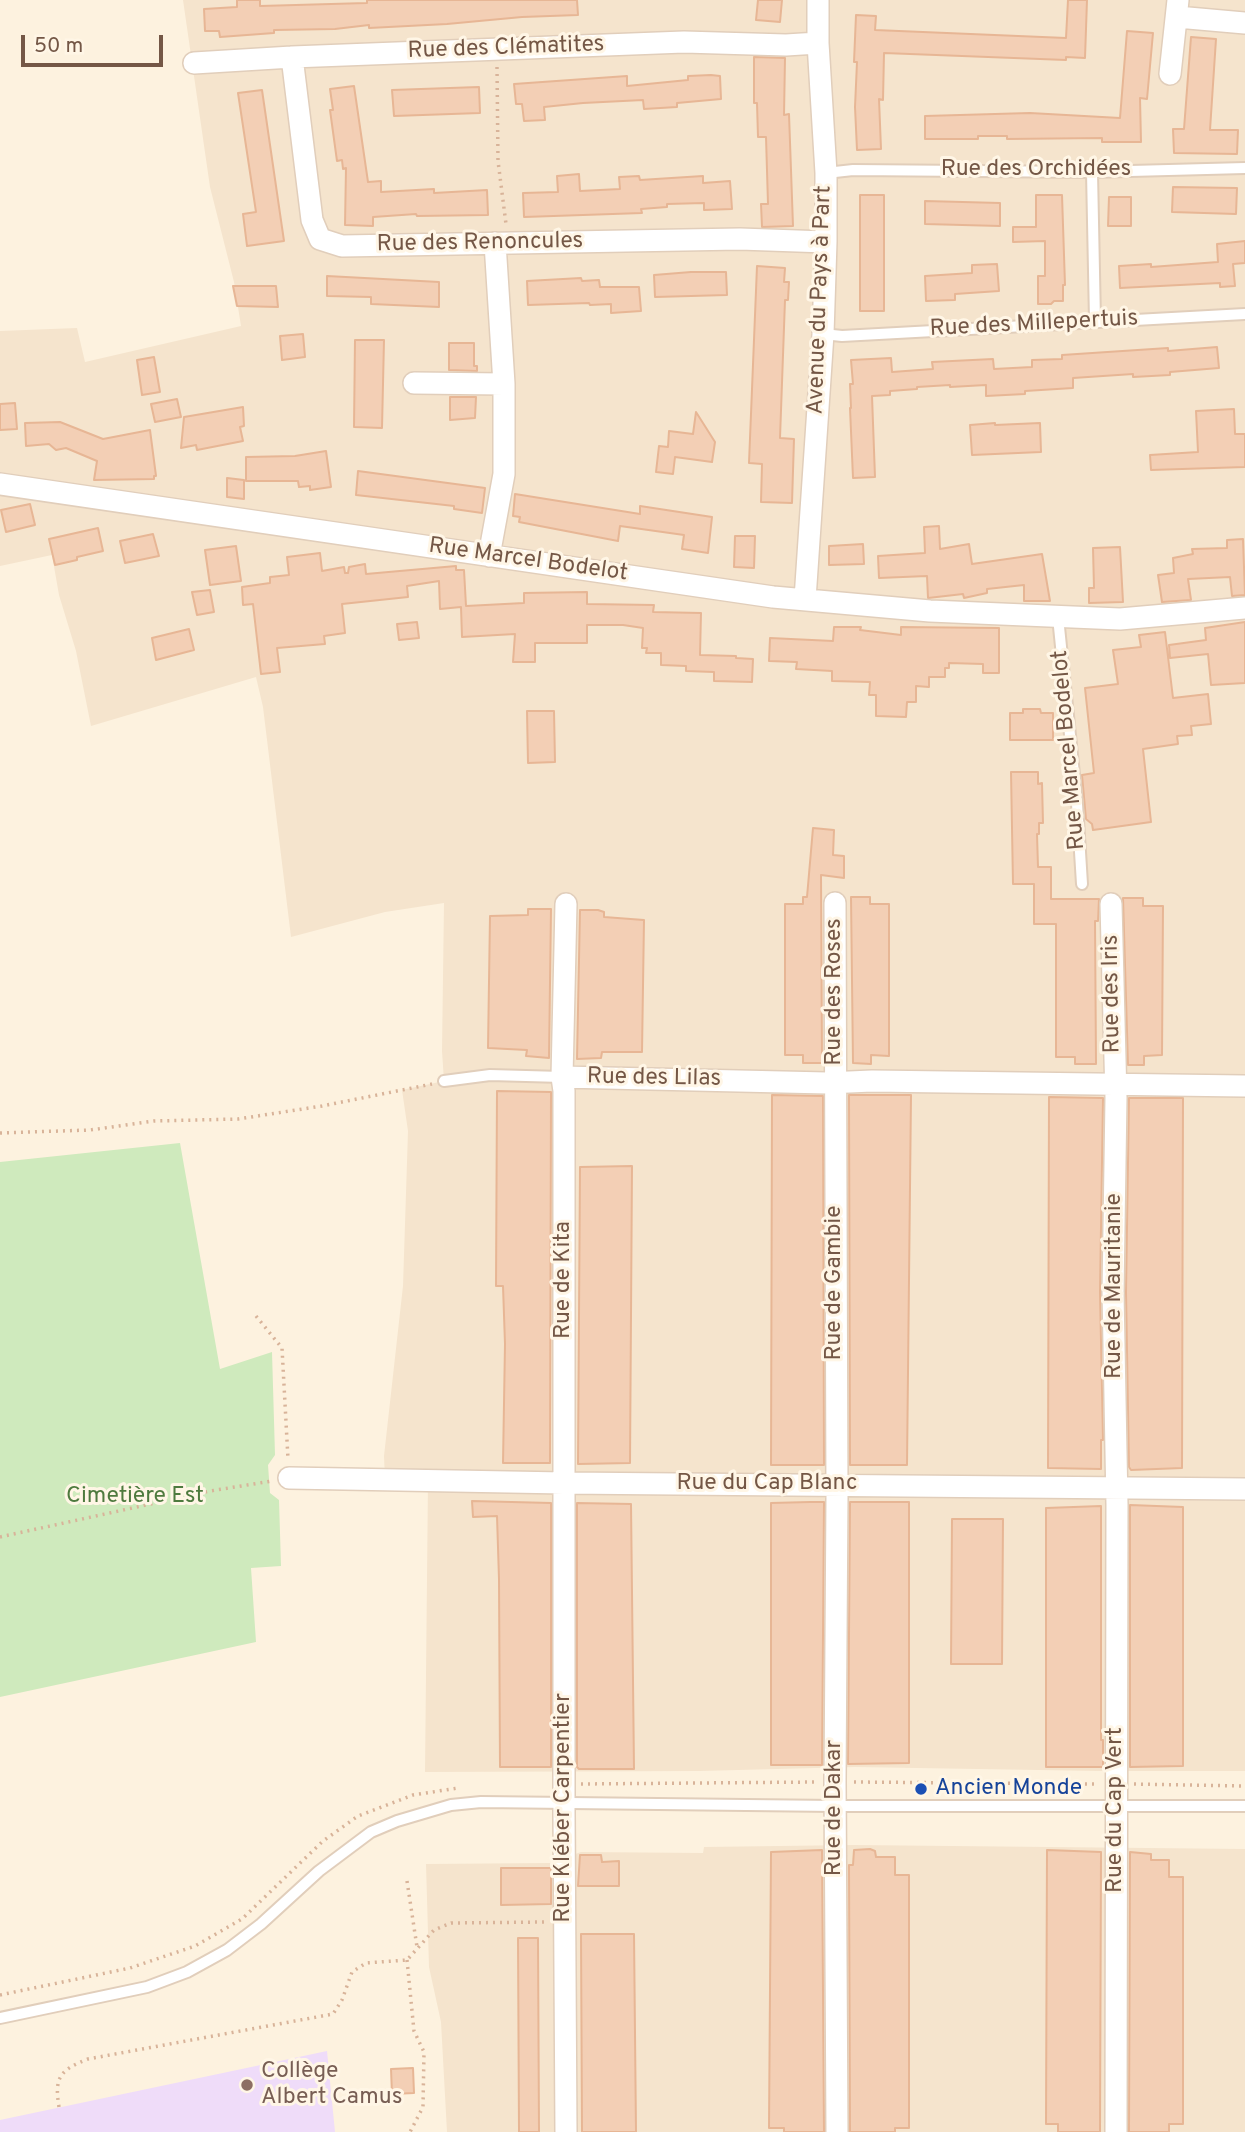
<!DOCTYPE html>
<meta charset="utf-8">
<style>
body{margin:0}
#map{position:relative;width:1245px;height:2132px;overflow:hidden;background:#fdf2df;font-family:Overpass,sans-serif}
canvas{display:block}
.scale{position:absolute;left:21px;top:35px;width:142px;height:32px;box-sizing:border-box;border:4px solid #745746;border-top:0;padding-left:9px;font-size:21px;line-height:24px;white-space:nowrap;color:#745746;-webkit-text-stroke:5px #fff6e6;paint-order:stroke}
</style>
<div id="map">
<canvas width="1245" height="2132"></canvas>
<div class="scale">50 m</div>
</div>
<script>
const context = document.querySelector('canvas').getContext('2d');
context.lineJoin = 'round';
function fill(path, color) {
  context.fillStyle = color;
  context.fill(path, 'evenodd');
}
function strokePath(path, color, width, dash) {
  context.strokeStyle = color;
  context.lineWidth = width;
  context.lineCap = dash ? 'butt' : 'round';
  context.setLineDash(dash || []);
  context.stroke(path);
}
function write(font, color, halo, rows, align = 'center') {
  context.font = font + ' Overpass,sans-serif';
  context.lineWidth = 6;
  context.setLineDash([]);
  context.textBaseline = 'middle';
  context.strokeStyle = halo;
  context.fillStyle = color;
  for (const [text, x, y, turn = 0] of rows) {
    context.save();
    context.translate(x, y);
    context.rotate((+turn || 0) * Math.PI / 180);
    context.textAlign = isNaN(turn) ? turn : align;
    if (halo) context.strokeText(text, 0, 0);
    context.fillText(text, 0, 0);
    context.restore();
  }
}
fill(new Path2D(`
 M183,0h1062v1771h-145l-245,-4 -156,4 -274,1 3,-291 -43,-1 -1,-24 19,-170 5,-155 -6,-41 42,-9 -2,-30 2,-148 -59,9 -94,25 -28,-230 -7,-30 -165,49 -15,-75 -17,-56 -7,-40 -52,11v-235l77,-3 8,34 156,-36 -7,-44 -24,-95z
 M854,1845l391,4v283h-798l-6,-110 -12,-55 -3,-103 124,-1 31,-11 122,1 1,-6z`), '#f5e4cd');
fill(new Path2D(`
 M327,2051l8,81h-335v-12z`), '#efdcf9');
fill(new Path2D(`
 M180,1143l40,226 52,-17 3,103 -7,10 2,28 9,7 2,66 -30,2 5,74 -256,55v-535z`), '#cfeabd');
const building = new Path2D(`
 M237,0h23v6l107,-3v-3h210l1,15 -56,2 -75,7 -78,4v-3l-34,4 -61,1v3l-54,4 -1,-6h-14l-1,-22 33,-2z
 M758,0h24l-2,22 -24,-2z
 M1068,0h19l-2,58 -19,-1v3l-182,-7 -1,47 -4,-1 2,50 -24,1 -2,-43 2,-45h-3l2,-47 20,1 -1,14 191,8z
 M1127,31l26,2 -6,66 -7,-1 1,44h-39v-4l-95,1v-3h-29v3h-53v-23l105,-3 90,5z
 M1191,37l25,2 -6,91h28l-1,24 -63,-1 -1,-24h11z
 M754,57l31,1 -1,57 5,-1 4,112 -31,1 -1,-23h7l-2,-67h-8l-1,-34h-3z
 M711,75l9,1 1,23 -44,4v4l-33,2 -1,-9 -60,3 -39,4 1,13 -21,1 -2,-17h-6l-2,-20 113,-8v10l61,-6v-4z
 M354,86l14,96 13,-1v11l53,-3v4l53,-3 1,25 -71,1 -1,-2 -43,3v9l-28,-1 1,-57 -3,1 -1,-9 -5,1 -7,-51h3l-3,-21z
 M479,87l1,26 -86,3 -2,-26z
 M262,90l22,151 -37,5 -4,-32 13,-2 -18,-119z
 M579,174l1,17 40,-2 -1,-12 20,-1 1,4 63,-4v7l27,-2 2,28 -28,1v-7l-37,1v3l-26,2 1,4 -118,4 -1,-24 35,-1 -1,-16z
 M1173,187l64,1 -1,26 -64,-2z
 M860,195h24v116h-24z
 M1036,195h26l3,90h-2v16h-9l-3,3h-13v-28h7v-35l-32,1v-15h23z
 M1109,197h22v29h-23z
 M925,201l75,2v23l-75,-2z
 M1245,241v22l-12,1 2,22 -15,1v-4l-100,5 -1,-22 32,-2v3l67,-5 -1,-18z
 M997,264l2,27 -44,3v6l-29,1 -1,-25 47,-3v-8z
 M757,266l28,2 -1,14h5l-1,18h-3l-5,138 14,1 -2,64 -31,-1 1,-38 -13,-1z
 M691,272h35l1,23 -72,2 -1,-22z
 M327,276l112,6v25l-68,-3v-7l-44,-1z
 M581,278l1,3 17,-1 1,7h39l2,24 -30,2v-9l-21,1 -1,-2 -61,2 -1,-24z
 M233,286h43l2,21 -41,-1z
 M303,334l2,23 -23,3 -2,-24z
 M355,340h29l-2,88 -28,-1z
 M449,343h25v23h3v5l-28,-1z
 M1217,347l2,21 -49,4v3l-37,2v-3l-60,4v10l-48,3v3l-39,2v-11l-36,2v-2l-33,2v2l-27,2v4l-18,1 3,81 -22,1 -3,-70h1l-1,-24h3l-2,-24 40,-2 1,14 41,-3 -1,-7 61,-3 1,10 38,-2v-7l30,-1v-4l106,-7v3z
 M154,357l6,35 -18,3 -5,-35z
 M450,397h26l-1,21 -25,2z
 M177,399l4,18 -26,5 -4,-18z
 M15,403l2,26 -17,1v-26z
 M243,407l1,19 -4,1 3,14 -46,9 -1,-5 -15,3 3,-31z
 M1234,409l1,25h10v33l-94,3 -1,-15 48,-3 -2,-41z
 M696,412l19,30 -3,20 -37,-5 -2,17 -17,-2 3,-26 9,1 1,-16 24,3z
 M60,422l43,17 47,-9 6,46h-2v3l-60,1 3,-19 -31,-13 -10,2 -7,-6 -23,2 -1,-23z
 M995,423v2l45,-2 1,29 -69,3 -2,-30z
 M326,451l5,36 -21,3v-4l-11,1 -1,-6h-52v-24l49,-1z
 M358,471l127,17 -3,25 -28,-4v-3l-98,-11z
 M227,478l17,2v19l-17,-2z
 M515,494l125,20v-8l72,11 -4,36 -26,-4 2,-14 -64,-9 -2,15 -99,-19 1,-5 -7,-1z
 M30,504l5,21 -29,7 -5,-22z
 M939,526l1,23 29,-5 3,20 70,-10 8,47h-26v-16l-37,4v4l-23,5 -1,-4 -35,4 -1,-22 -48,2 -1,-22 47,-3 -1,-26z
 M98,528l5,23 -26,6v3l-22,5 -6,-26z
 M153,534l6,22 -34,7 -5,-22z
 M735,536h20l-1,32 -20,-1z
 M1243,539l2,56 -13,1 -2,-19 -42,2 3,21 -29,2 -4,-27 16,-2 -1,-15 20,-4 -1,-5 35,-1v-8z
 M863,544l1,20 -35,1v-19z
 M236,546l5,35 -31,4 -5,-35z
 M1120,547l3,55 -34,1v-15h5l-1,-40z
 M320,553l2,18 22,-4 1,6h3l1,-6 16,-3 1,10 90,-8v4h8l2,36 58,-3v-10l63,-1v12l67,1 -1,7 48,1 -1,42 36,1v2l17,1 -1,23 -38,-1v-9l-28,-1v-5l-25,-1v-12h-15l1,-5h-5l1,-20 -20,-3h-36v18h-52v19h-22l2,-28 -53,3 -1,-30 -21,2 -1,-28 -32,5 1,11 -66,7 3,29 -21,3 1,8 -48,4 3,24 -19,2 -8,-70 -10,1 -1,-18 28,-4v-6l19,-2 -2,-18z
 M210,590l4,22 -17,3 -5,-23z
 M417,622l2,16 -20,2 -2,-16z
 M1245,622v61l-34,2 -3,-31 -38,4 -1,-13 37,-5 -1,-12z
 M834,627h27l-1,3 41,5v-8l98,1v45h-16v-9l-34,-1v5h-4v9h-16v10l-13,-1v16h-9l-1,15 -30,-1v-21h-7l1,-13 -38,-1v-10l-36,-2 1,-7 -28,-1 1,-23 63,3z
 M189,629l5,21 -38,10 -4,-22z
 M1165,632l8,66 35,-4 3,30 -20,2 1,9 -15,1 1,8 -35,5 8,73 -58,8 -1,-6 -6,-5 -4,-44 12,-2 -9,-85 33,-4 -5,-34 28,-3 -2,-12z
 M1023,709h17l1,4h12v27h-43v-27h13z
 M527,711h27l1,51 -27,1z
 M1011,772h27v12l4,-1 1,40h-4v11h-2l1,33h13v32h48l-1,22h-3l1,143h-21v-7h-19v-133h-22v-40h-21z
 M813,828l21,2 -1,25 11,1v22l-23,-3 1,188h-19v-8h-18v-151h18v-7h4z
 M851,897h19v7h19v152l-18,-1v9l-18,-1z
 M1123,898h20v8h20l-1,149 -18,1v9h-16z
 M528,909h23l-2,149 -23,-2 1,-6 -39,-2 2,-132 38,-1z
 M580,910h18l6,2v5l40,3 -2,132h-40l-1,6 -24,1z
 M497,1091l54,1 -1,371h-47l2,-119 -2,-58h-7z
 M772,1095l51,1 1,369h-53z
 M849,1095h62l-4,370h-57z
 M1049,1097l54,1 -3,194 3,148h-2v29l-53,-1z
 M1129,1098h54l-1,370 -51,2 -2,-3 -3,-175z
 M632,1166l-2,297 -52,1 2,-297z
 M472,1501l79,2v264h-51l-1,-188 -2,-63 -24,1z
 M810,1502h14l-2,263h-51v-262z
 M850,1502h59v261l-61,1z
 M577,1503l54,1 3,265h-55l-2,-2z
 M1130,1505l53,2v259l-53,1z
 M1101,1506v234h2v27h-57v-259z
 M952,1519h51l-1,145h-51z
 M870,1849l5,2 1,6h19v18h14v253h-14v4h-45l-1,-267h4l1,-15z
 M822,1850l2,282h-40v-4h-15l2,-276z
 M1047,1850l54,2 -1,280h-42v-8h-12z
 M1130,1852l21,2v6h18v17h14v247h-14v8h-40z
 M580,1855h21l1,7 17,-1v25h-41z
 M501,1868h50v36l-50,1z
 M581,1934h53l2,198h-54z
 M518,1938h20l1,194h-20z
 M413,2068l1,25 -22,1 -1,-25z`);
fill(building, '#f3cfb5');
strokePath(building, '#e7b695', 2);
const lane = new Path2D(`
 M1092,172l3,149
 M826,173l27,-3 239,2 153,-4
 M823,334l19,2 403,-22
 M1058,617l19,187 5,80
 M444,1081l46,-6 72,2
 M0,2018l147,-31 40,-15 40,-22 34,-26 58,-53 52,-39 26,-11 54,-16 30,-3 354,4h410`);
const street = new Path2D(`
 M1177,17l68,6
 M292,57l20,163 8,19 22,7 398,-7 86,3
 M194,63l98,-6 392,-15 102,3 32,-2
 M1170,74l8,-74
 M414,383l90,1
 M0,484l773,113 157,14 190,8 125,-11
 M489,556l15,-82v-90l-9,-141
 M805,599l18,-265 3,-92v-69l-8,-130v-43
 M835,903l2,593 -2,285 2,351
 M1111,904l5,194 -3,194 4,213 -1,627
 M562,1077l265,6 45,-2 372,5
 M289,1478l275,5 681,6
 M566,2132l-2,-319v-722l-2,-14 4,-173`);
strokePath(lane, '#e1cebb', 14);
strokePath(street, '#e1cebb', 24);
strokePath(new Path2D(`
 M497,67l1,94 8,63
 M0,1133l90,-3 64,-9 84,-2 84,-13 110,-22
 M256,1316l26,32 6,111
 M0,1537l210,-46 62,-10
 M854,1782l244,2
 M581,1784l234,-2
 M1134,1784l111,2
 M407,1881l10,66
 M407,1960l7,71 10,21 -1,55 -13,25
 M0,1995l130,-27 65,-22 47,-27 81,-78 35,-25 55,-21 45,-7
 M59,2107c-5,-30 1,-37 29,-48l245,-45 9,-14 10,-28 14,-9 41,-3 27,-30 17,-7 95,-1`), '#d8b399', 3.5, [2, 5]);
strokePath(lane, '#fff', 10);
strokePath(street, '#fff', 21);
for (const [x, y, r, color] of [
 [921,1789,7,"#1a4fb4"],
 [247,2085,7,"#8d6e63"]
]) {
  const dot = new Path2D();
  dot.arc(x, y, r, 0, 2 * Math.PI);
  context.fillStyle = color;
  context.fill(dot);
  strokePath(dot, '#fff6e6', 2.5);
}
write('23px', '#745746', '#fff6e6', [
 ["Rue des Clématites",506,49,-2],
 ["Rue des Orchidées",1036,170],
 ["Rue des Renoncules",480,244,-1],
 ["Avenue du Pays à Part",821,300,-88],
 ["Rue des Millepertuis",1034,325,-3],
 ["Rue Marcel Bodelot",528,561,8],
 ["Rue Marcel Bodelot",1070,750,-95],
 ["Rue des Roses",835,992,-90],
 ["Rue des Iris",1113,994,-91],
 ["Rue des Lilas",654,1079,1],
 ["Rue de Kita",564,1280,-90],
 ["Rue de Gambie",835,1283,-90],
 ["Rue de Mauritanie",1115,1286,-90],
 ["Rue du Cap Blanc",767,1484],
 ["Rue Kléber Carpentier",564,1808,-90],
 ["Rue de Dakar",835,1808,-90],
 ["Rue du Cap Vert",1116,1810,-90]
]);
write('23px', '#4e7a3e', '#fff6e6', [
 ["Cimetière Est",135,1497]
]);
write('23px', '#164399', '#fff6e6', [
 ["Ancien Monde",935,1789]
], 'left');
write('23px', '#785e54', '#fff6e6', [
 ["Collège",261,2072],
 ["Albert Camus",261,2098]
], 'left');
</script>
